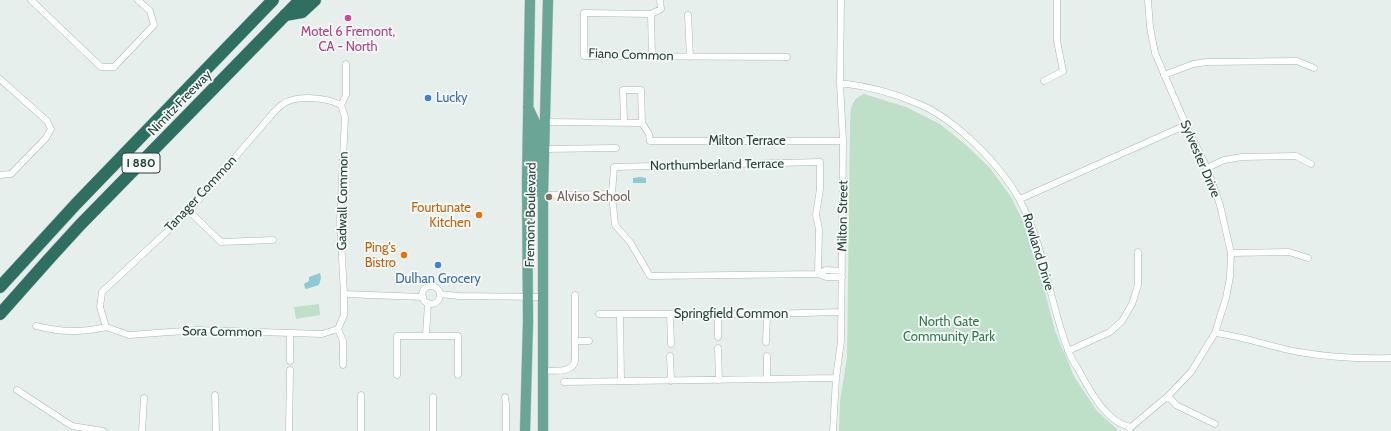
<!DOCTYPE html>
<style>
body{margin:0}
canvas{display:block;background:#e6efeb}
</style>
<canvas width="1391" height="431"></canvas>
<script>
const context = document.querySelector('canvas').getContext('2d');
context.lineJoin = 'round';
function fill(path, color) {
  context.fillStyle = color;
  context.fill(path, 'evenodd');
}
function strokePath(path, color, width, dash) {
  context.strokeStyle = color;
  context.lineWidth = width;
  context.lineCap = dash ? 'butt' : 'round';
  context.setLineDash(dash || []);
  context.stroke(path);
}
function write(font, color, halo, rows, align = 'center') {
  context.font = font + ' Cabin,sans-serif';
  context.lineWidth = 3.5;
  context.setLineDash([]);
  context.textBaseline = 'middle';
  context.strokeStyle = halo;
  context.fillStyle = color;
  for (const [text, x, y, turn = 0] of rows) {
    context.save();
    context.translate(x, y);
    context.rotate((+turn || 0) * Math.PI / 180);
    context.textAlign = isNaN(turn) ? turn : align;
    if (halo) context.strokeText(text, 0, 0);
    context.fillText(text, 0, 0);
    context.restore();
  }
}
fill(new Path2D(`
 M864,94l42,13 34,17 26,21 24,23 21,29 17,34 11,37 16,63 20,47 22,33 19,17 2,3h-279l1,-30 7,-44 3,-230c1,-15 -2,-26 14,-33z
 M319,304l1,11 -24,4 -2,-12z`), '#bfe0c8');
fill(new Path2D(`
 M640,177l6,1v5h-13v-5z
 M320,273l1,5 -2,7 -13,4 -1,-1 -1,-4 5,-3v-4z`), '#8ec9d4');
const street = new Path2D(`
 M31,0l70,67h13l40,-42 -4,-14 -12,-11
 M651,14l-67,-1v43l203,1
 M688,15l2,42
 M652,57l-1,-43 10,-5 -1,-9
 M1164,75l29,-11 14,-2 90,-1 17,7
 M0,79l47,42 4,8 -5,9 -35,36 -11,1
 M1044,81l19,-10 -6,-30v-41
 M840,83c27,3 54,10 79,21 36,15 83,62 101,97 25,46 29,100 48,149 2,6 6,13 10,19 11,20 28,54 53,58
 M341,105l5,-10v-31
 M546,122l96,1
 M624,122l-1,-32h18l1,33 7,11 1,7h193
 M545,149l71,-1
 M1207,168l17,-8 18,-3 54,-1 15,8
 M543,195l69,-1
 M1020,199l166,-74
 M189,211l32,31 52,-2
 M1231,253l58,-1 19,6
 M818,274l1,-45 -3,-14 4,-26v-27l-206,5 -2,27 3,31 15,17 20,34 168,-2 8,3h16
 M818,274l8,-4 16,1
 M422 295a9 9 0 1 1 18 0a9 9 0 1 1-18 0Z
 M344,294l79,3
 M440,294l19,2 84,1
 M599,314h168l74,-2
 M620,314l1,67
 M670,314l1,30
 M36,326c25,6 45,7 70,1
 M106,327l-6,-20 2,-15 87,-81 85,-99c3,-3 6,-6 9,-8 14,-10 44,-6 58,1l4,12 -5,104 4,73v21l-6,14
 M106,327l23,8 69,-5 124,4 16,-5
 M338,329l5,12v24
 M1215,333c28,3 55,14 84,19 29,5 63,7 92,6
 M426,335l2,-32
 M718,337v-23
 M575,341h14
 M766,342l1,-28
 M718,348l1,32
 M1068,351l42,-19 12,-11 10,-17 6,-19v-33
 M670,356l1,25
 M290,361v-27
 M542,371c11,-1 30,3 33,-10v-66
 M397,375v-39h61v39
 M767,379v-23
 M564,382l272,-4
 M17,390l55,36 31,5
 M215,395l1,36
 M1168,396l8,9 39,19
 M433,397v34
 M505,397l1,7v27
 M1130,429l1,-2 37,-31 23,-24 24,-39 11,-35 4,-21 1,-24 -11,-48 -13,-37 -21,-43 -31,-72 -5,-26 -2,-27
 M142,431l2,-33
 M289,431l1,-61
 M361,431v-36
 M833,431l3,-53 5,-37 2,-200 -3,-58 1,-83`);
const primary = new Path2D(`
 M528,107l7,15 -1,64 2,3 7,6
 M525,431l3,-109 -1,-141 3,-181
 M543,431v-236l5,-195`);
const highway = new Path2D(`
 M285,15l17,-3 13,-12
 M0,287l76,-83 197,-204
 M0,314l48,-54 32,-35 220,-225`);
strokePath(street, '#a8b8b2', 7);
strokePath(primary, '#c2cac8', 11);
strokePath(highway, '#c2cac8', 13);
strokePath(street, '#fff', 6);
strokePath(primary, '#6aa596', 10);
strokePath(highway, '#2f6f62', 12);
for (const [x, y, r, color] of [
 [348,18,4,"#d1479c"],
 [428,98,4,"#3f7fe0"],
 [549,197,4,"#8d6e63"],
 [479,215,4,"#e8710a"],
 [404,255,4,"#e8710a"],
 [438,265,4,"#3f7fe0"]
]) {
  const dot = new Path2D();
  dot.arc(x, y, r, 0, 2 * Math.PI);
  context.fillStyle = color;
  context.fill(dot);
  strokePath(dot, '#f7fbf9', 1.5);
}
for (const [x, y, w] of [
 [141,163,38]
]) {
  const box = new Path2D();
  box.roundRect(x - w / 2, y - 10, w, 20, 3);
  context.fillStyle = '#f7fbf9';
  context.fill(box);
  strokePath(box, '#24423a', 1);
}
write('bold 12px', '#24423a', null, [
 ["I 880",141,163]
]);
write('13px', '#b23c85', '#f7fbf9', [
 ["Motel 6 Fremont,",348,32],
 ["CA - North",348,47]
]);
write('13px', '#24423a', '#f7fbf9', [
 ["Fiano Common",631,55,2],
 ["Nimitz Freeway",180,103,-46],
 ["Milton Terrace",747,141],
 ["Sylvester Drive",1200,159,67],
 ["Northumberland Terrace",717,165,-1],
 ["Tanager Common",201,194,-47],
 ["Gadwall Common",343,201,-89],
 ["Fremont Boulevard",531,215,-89],
 ["Milton Street",843,216,-89],
 ["Rowland Drive",1038,252,73],
 ["Springfield Common",731,314],
 ["Sora Common",222,332,1]
]);
write('13px', '#366cbe', '#f7fbf9', [
 ["Lucky",436,98],
 ["Dulhan Grocery",438,279,"center"]
], 'left');
write('13px', '#785e54', '#f7fbf9', [
 ["Alviso School",557,197]
], 'left');
write('13px', '#c56008', '#f7fbf9', [
 ["Fourtunate",471,208],
 ["Kitchen",471,223],
 ["Ping's",396,248],
 ["Bistro",396,263]
], 'right');
write('13px', '#2d7a4b', '#f7fbf9', [
 ["North Gate",949,322],
 ["Community Park",949,337]
]);
</script>
